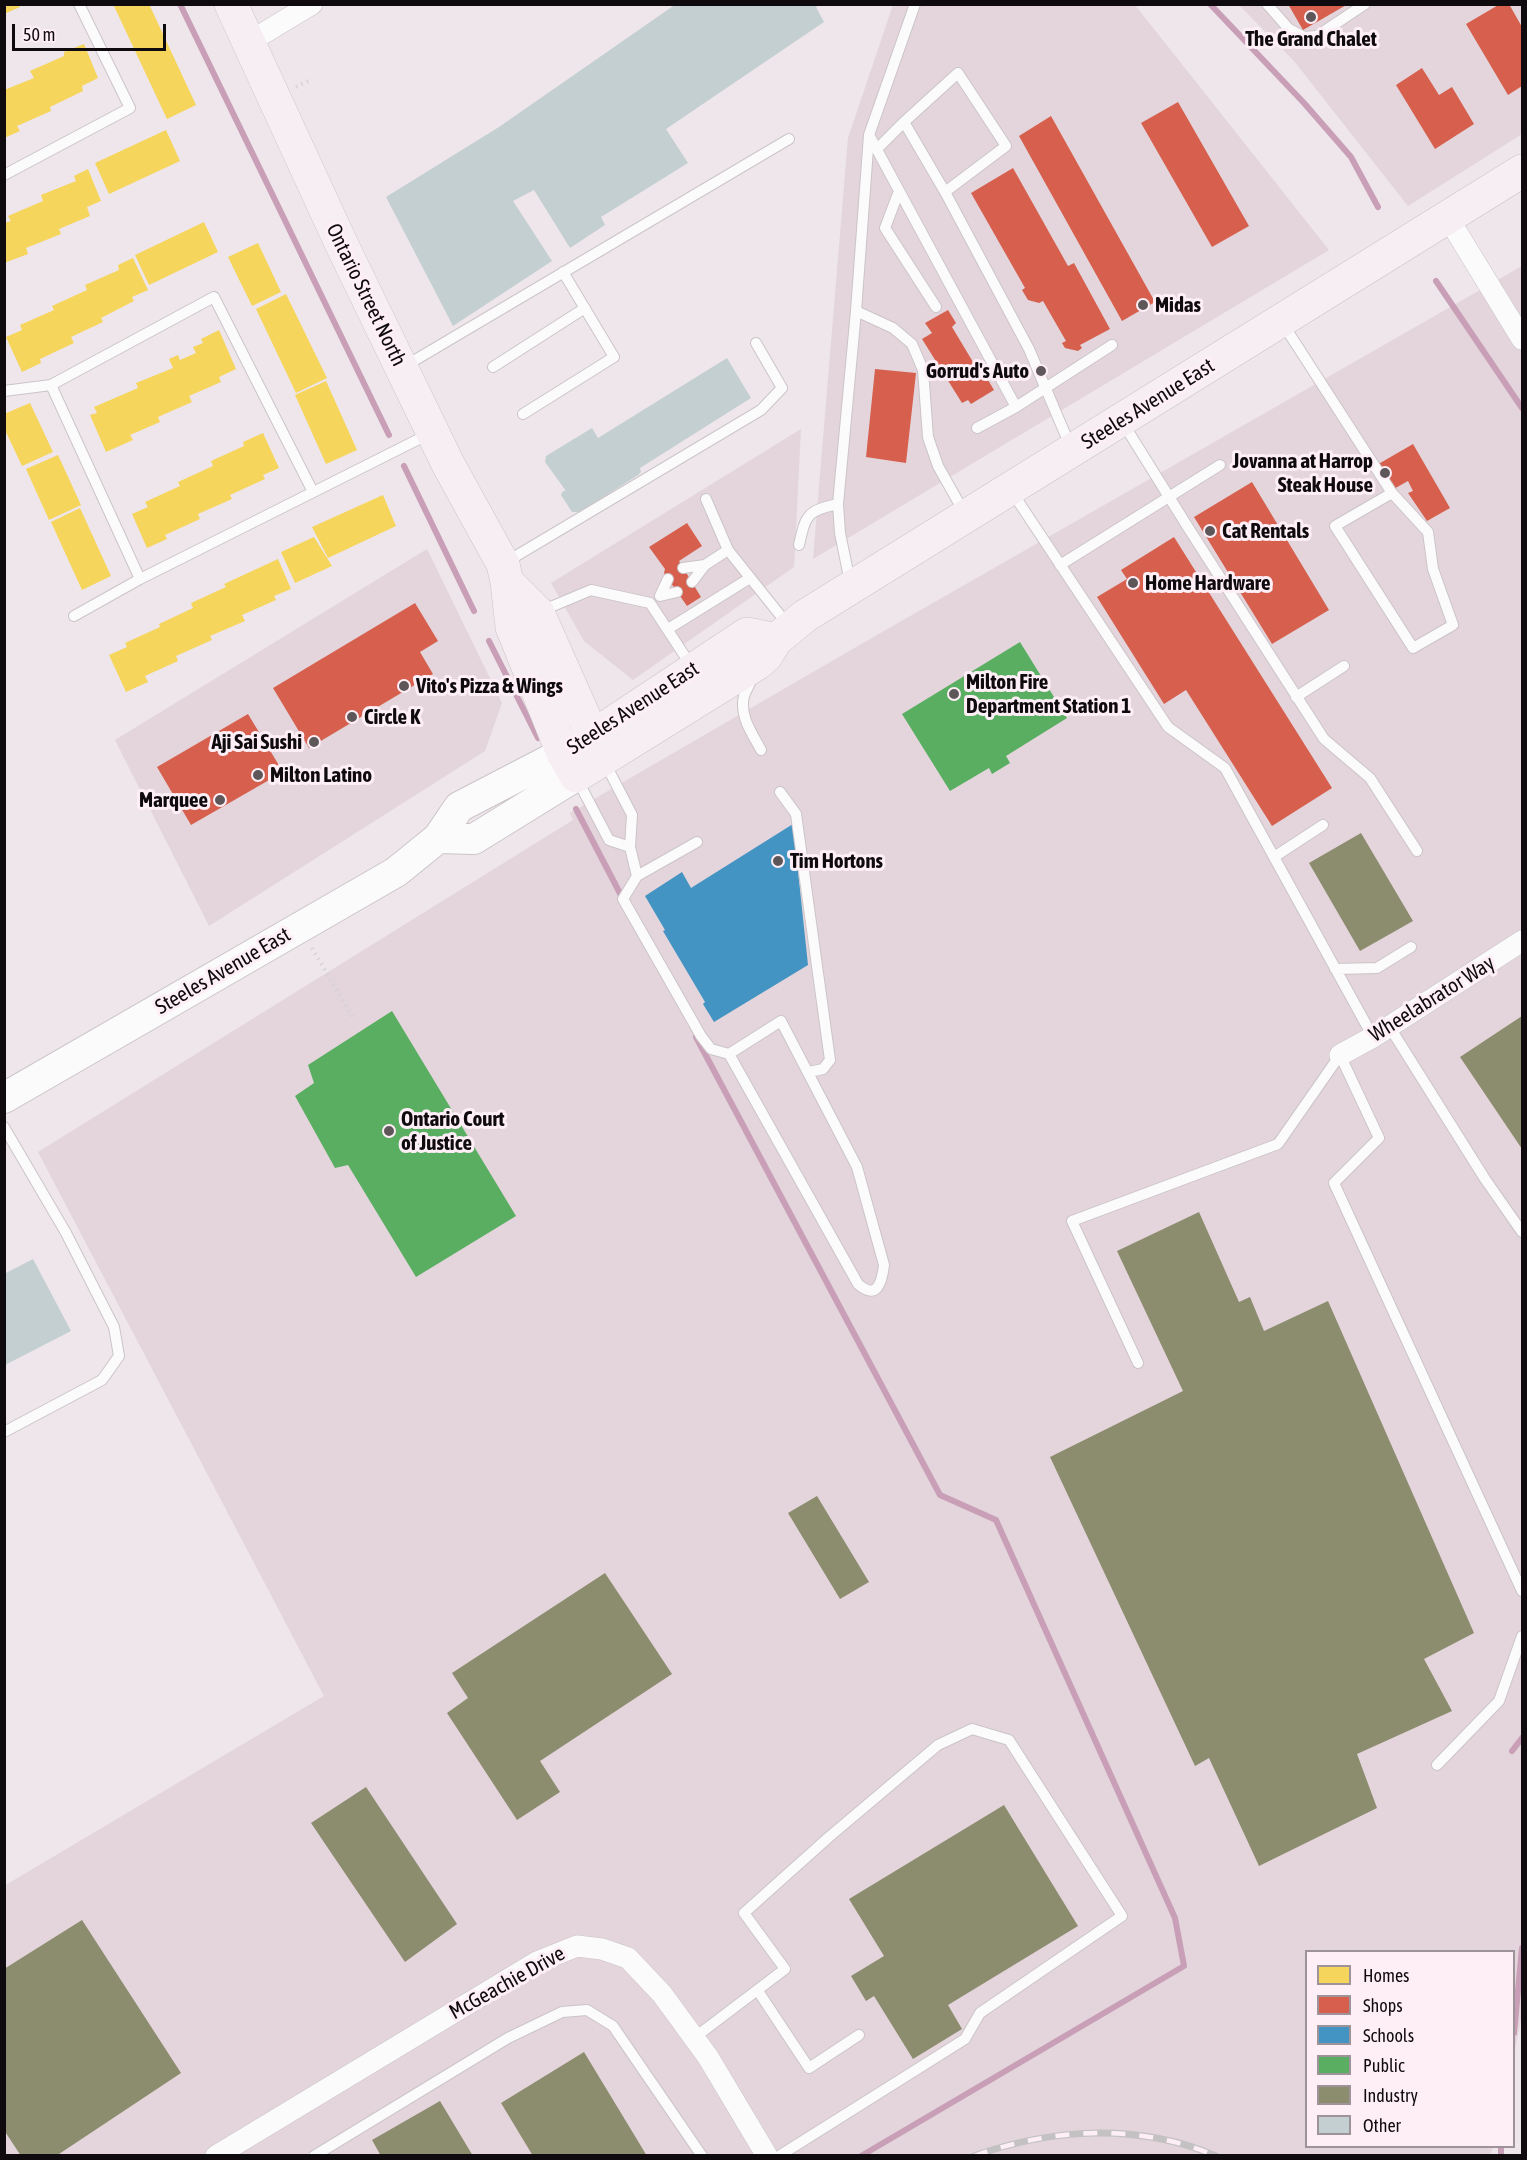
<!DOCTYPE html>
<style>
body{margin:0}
#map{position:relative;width:1527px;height:2160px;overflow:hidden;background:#eee6ea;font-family:"Asap Condensed",sans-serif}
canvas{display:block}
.frame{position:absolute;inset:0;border:6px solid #0f0a0d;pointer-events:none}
.legend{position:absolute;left:1305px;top:1950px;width:210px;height:198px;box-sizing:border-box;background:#feeff7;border:2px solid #9e9399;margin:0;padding:8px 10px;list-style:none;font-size:18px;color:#0f0a0d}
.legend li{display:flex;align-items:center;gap:12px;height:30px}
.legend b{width:30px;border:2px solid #9e9399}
.scale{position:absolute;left:12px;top:24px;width:154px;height:27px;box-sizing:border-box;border:3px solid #0f0a0d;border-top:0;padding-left:8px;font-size:18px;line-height:21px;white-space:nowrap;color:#0f0a0d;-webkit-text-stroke:4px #feeff7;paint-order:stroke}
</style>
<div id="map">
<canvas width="1527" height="2160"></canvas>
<div class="frame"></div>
<ul class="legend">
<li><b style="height:16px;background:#f6d55c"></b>Homes</li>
<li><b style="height:16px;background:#d6604d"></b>Shops</li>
<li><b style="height:16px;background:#4393c3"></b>Schools</li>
<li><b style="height:16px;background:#5aae61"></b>Public</li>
<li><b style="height:16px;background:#8c8c6e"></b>Industry</li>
<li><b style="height:16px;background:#c4cfd2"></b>Other</li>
</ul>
<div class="scale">50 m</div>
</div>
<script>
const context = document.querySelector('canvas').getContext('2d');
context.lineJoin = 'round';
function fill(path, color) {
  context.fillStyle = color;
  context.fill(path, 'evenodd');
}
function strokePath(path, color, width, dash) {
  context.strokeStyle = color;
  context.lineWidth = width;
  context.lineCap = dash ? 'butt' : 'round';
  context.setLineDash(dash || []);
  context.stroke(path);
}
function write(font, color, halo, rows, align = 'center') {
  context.font = font + ' "Asap Condensed",sans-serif';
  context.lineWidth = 6;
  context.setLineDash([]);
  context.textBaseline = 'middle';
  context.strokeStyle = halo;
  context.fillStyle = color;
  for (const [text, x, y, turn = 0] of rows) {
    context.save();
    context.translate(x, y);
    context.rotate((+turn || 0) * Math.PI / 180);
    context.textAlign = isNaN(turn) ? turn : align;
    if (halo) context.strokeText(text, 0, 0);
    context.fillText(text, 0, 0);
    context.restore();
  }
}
fill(new Path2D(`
 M893,5h242l194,245 -516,309 35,-421z
 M1239,5h283v129l-114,72 -114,-145z
 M1522,266v1749l-8,39v-102h-208v194l187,1 -3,8h-1485l-1,-269 320,-190 -286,-544 535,-332 -3,-7 300,-174z
 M801,429l-7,138 -161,113 -49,-39 -33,-58z
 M427,549l75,154 -17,48 -276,175 -94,-186z`), '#e3d5db');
fill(new Path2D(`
 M4,4h14l2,3 -16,7z
 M113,4h36l47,101 -29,14z
 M84,44l14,34 -16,8 1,5 -33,16 1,4 -34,15 3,5 -16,7v-48l30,-12 -4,-7 34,-15v-4z
 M166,130l14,31 -71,33 -14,-31z
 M88,169l13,32 -14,6 3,9 -31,13 2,5 -35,14 2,6 -24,9v-40l7,-2 -3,-5 35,-15 -2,-6 35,-14 -2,-5z
 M204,222l14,30 -69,33 -14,-30z
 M258,243l23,49 -29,14 -24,-49z
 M133,258l15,32 -16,7 2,4 -33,17 2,4 -32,15 3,6 -34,16 1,4 -19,9 -16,-35 16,-7 -2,-5 34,-15 -2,-4 35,-16 -2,-5 34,-15 -1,-5z
 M286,294l41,84 -31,15 -40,-84z
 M219,330l17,39 -17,8 2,5 -32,14 3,6 -34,15 2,5 -30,13 3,5 -27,12 -16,-37 7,-2 -3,-6 44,-19 -2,-5 37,-15 -4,-9 9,-4 2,5 16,-7 -3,-6 10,-4 -2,-4z
 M326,381l31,69 -31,14 -31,-69z
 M30,403l23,49 -31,14 -18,-38v-14z
 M263,433l16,35 -16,7 2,4 -35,16 2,4 -34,15 2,5 -35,16 2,4 -20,9 -15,-34 16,-7 -3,-5 35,-16 -2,-4 35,-16 -2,-5 33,-15 -1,-4z
 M58,455l23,50 -32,15 -23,-51z
 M383,495l13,31 -68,32 -16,-31z
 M80,508l31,68 -29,14 -31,-68z
 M314,537l18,29 -37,17 -14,-31z
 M278,559l13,30 -17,7 2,4 -34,15 3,6 -35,15 2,4 -36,16 2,5 -33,15 3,6 -22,10 -17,-37 18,-8 -2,-4 35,-16 -1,-3 34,-16 -2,-5 35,-16 -2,-3z`), '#f6d55c');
fill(new Path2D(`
 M1288,4h60l-45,26z
 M1500,4h9l13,23v59l-14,9 -42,-71z
 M1422,68l17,27 13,-8 22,37 -39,25 -39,-64z
 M1178,102l71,124 -37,21 -71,-124z
 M1051,116l104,186 -33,19 -103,-185z
 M1013,168l55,98 6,-3 36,66 -30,16 2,3 -4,3 -13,-3 -3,-5 4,-2 -23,-40 -4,2 -11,-3 -6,-10 3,-2 -54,-95z
 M948,310l8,13 -4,4 24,40 3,-2 15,25 -23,14 -3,-4 -6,3 -40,-64 10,-6 -7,-10z
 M875,369l41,4 -10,90 -40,-6z
 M1413,444l37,64 -23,13 -19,-28 5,-2 -5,-10 -16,9 -17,-24z
 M1252,482l77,128 -57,34 -78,-127z
 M687,523l15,23 -23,15 22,36 -14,9 -23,-33 1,-4 -16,-22z
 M1174,537l158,251 -60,38 -86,-136 -22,14 -67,-107 30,-18 -6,-9z
 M415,603l23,38 -18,11 13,22 -124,74 -36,-60z
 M248,714l35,58 -92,53 -34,-58z`), '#d6604d');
fill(new Path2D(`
 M793,824l15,141 -94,57 -11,-18 2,-2 -42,-71 2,-1 -20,-34 37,-24 9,16z`), '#4393c3');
fill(new Path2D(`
 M1020,642l47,76 -61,38 4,7 -18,11 -3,-6 -39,23 -48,-77z
 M392,1011l124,205 -100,61 -68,-112 -13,3 -40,-72 19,-13 -6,-18z`), '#5aae61');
fill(new Path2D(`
 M1361,833l52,88 -53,30 -51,-88z
 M1522,1016v133l-62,-92z
 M1199,1212l40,90 11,-5 14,34 64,-30 146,332 -50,26 28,52 -95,43 20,54 -118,58 -50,-108 -14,8 -145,-309 133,-66 -66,-140z
 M817,1496l52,86 -29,17 -52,-86z
 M605,1573l67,101 -132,87 20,31 -43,28 -70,-107 21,-15 -16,-25z
 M366,1787l91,137 -52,38 -94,-139z
 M1004,1805l74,121 -130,79 14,24 -49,30 -39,-63 -8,5 -15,-25 33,-20 -35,-57z
 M82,1920l99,153 -125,83h-35l-17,-26v-161z
 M584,2052l63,104h-114l-32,-53z
 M440,2101l33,55h-92l-9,-16z`), '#8c8c6e');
strokePath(new Path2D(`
 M180,4l209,431
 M1210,4l94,99 47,54 27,50
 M1436,281l86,127
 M404,466l70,145
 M489,641l49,97
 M576,809l48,92
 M696,1037l244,458 56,25 179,398 9,48 -323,190
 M1512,1751l10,-13
 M1514,2033l8,-85
 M1501,2156v-10`), '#c89fb6', 6);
fill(new Path2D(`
 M676,4h144l-4,3 8,15 -158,107 22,34 -87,54 4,8 -35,23 -36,-58 -21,11 39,60 -99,65 -67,-129 113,-70z
 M727,358l24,40 -111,70 1,4 -3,3 -58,37h-8l-11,-17 2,-4h3l-21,-29 1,-6 46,-28 6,10z
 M33,1259l38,72 -66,34 -1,-91z`), '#c4cfd2');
const service = new Path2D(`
 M1267,4l22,25 15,8 13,-1 48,-32
 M869,135l147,272
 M877,149l27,-27
 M4,175l126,-67 -51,-104
 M899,191l-14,37 51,79
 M945,192l61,-46 -48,-73 -54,49 41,70 84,157 42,99
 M856,311l37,17 19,16 11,26 5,67 10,29 27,48
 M1283,324l109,169 -57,33 78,122 40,-23 -20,-56 -5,-37 -36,-39
 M405,366l384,-227
 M493,367l92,-59
 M51,385l89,194
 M4,391l47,-6 163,-88 99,195
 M523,414l91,-57 -51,-85
 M1123,423l66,106 135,210 46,39 47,73
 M977,428l39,-21 96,-62
 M1012,492l156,235 57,41 148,269
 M706,499l22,51
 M799,545c7,-31 8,-34 39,-41
 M506,562l255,-152 21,-22 -26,-45
 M1060,565l160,-100
 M683,568l22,-3 23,-15 60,75
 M668,579l-8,17 17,-4
 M692,582l13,-17
 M850,582l-10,-49 -2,-29 18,-193 13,-176 46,-131
 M541,611l50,-21 59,13 42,64
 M74,616l66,-37 291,-146
 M668,629l82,-51
 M752,678c-2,6 -6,12 -8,18 -5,20 8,37 17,54
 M1296,697l48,-31
 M605,763l27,52 -2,32 7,29
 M577,779l32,61 21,7
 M780,792l16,22 34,246 -7,9 -14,3
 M697,842l-60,34 -14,23 78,137 10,13 18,5 52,-33 76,146 27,98c-2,17 -7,36 -26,19l-129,-230
 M1274,857l49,-32
 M1335,969l42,-1 34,-21
 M1389,1026l96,153 37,53
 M1340,1055l39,83 -45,45 188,408
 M4,1127l62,106 48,94 5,29 -17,24 -98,52
 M1138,1363l-66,-142 206,-77 62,-89
 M1437,1765l62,-64 23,-65
 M758,1991l51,77 50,-33
 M694,2038l91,-69 -41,-56 85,-76 109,-92 34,-16 37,11 113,176 -142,97 -15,26 -186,117
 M314,2156l194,-118 54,-26 25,-2 26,16 89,130`);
const minor = new Path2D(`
 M249,42l63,-38
 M1448,218l74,121
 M1340,1055l33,-18 149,-96
 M216,2156l321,-194 40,-16 25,3 26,9 34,36 46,63 59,99`);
const secondary = new Path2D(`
 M438,838l36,1 102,-63
 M4,1098l392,-226 42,-34 21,-31 104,-54`);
const primary = new Path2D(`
 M231,4l109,237 108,223 55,100 4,18 5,45 51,126 13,23 182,-113 8,-7 10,-16 29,-24 717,-445
 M507,582l31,31 63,142
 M563,753l30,-17 154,-102 29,6`);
strokePath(service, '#cbc4c8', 12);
strokePath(minor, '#cbc4c8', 22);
strokePath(secondary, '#cbc4c8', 32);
strokePath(primary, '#c9c5c7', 34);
strokePath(new Path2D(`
 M296,87l14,-7
 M312,948l42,71`), '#d5d3d5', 4, [1.5, 4.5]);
strokePath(service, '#fcfbfc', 10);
strokePath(minor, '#fcfbfc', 21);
strokePath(secondary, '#fcfbfc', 30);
strokePath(primary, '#f6eef2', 33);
const rail = new Path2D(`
 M974,2156c78,-28 165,-33 242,0`);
strokePath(rail, '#c4c1c3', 7);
strokePath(rail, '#feeff7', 4.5, [14]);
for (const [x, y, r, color] of [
 [1311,17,6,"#5d575a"],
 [1143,305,6,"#5d575a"],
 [1041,371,6,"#5d575a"],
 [1385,473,6,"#5d575a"],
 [1210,531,6,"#5d575a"],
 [1133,583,6,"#5d575a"],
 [404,686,6,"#5d575a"],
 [954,694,6,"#5d575a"],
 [352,717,6,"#5d575a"],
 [314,742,6,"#5d575a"],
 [258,775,6,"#5d575a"],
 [220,800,6,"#5d575a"],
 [778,861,6,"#5d575a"],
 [389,1131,6,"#5d575a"]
]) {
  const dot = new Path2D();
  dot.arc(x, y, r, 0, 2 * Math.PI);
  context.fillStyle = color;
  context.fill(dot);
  strokePath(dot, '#feeff7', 2);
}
write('bold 21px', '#0f0a0d', '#feeff7', [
 ["The Grand Chalet",1311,39,"center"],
 ["Midas",1155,305],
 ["Gorrud's Auto",1029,371,"right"],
 ["Jovanna at Harrop",1373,461,"right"],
 ["Steak House",1373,485,"right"],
 ["Cat Rentals",1222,531],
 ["Home Hardware",1145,583],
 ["Milton Fire",966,682],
 ["Department Station 1",966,706],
 ["Vito's Pizza & Wings",416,686],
 ["Circle K",364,717],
 ["Aji Sai Sushi",302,742,"right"],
 ["Milton Latino",270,775],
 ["Marquee",208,800,"right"],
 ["Tim Hortons",790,861],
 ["Ontario Court",401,1119],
 ["of Justice",401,1143]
], 'left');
write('21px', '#0f0a0d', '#feeff7', [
 ["Ontario Street North",366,295,64],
 ["Steeles Avenue East",1148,404,-32],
 ["Steeles Avenue East",633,708,-33],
 ["Steeles Avenue East",223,971,-30],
 ["Wheelabrator Way",1432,999,-32],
 ["McGeachie Drive",507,1983,-29]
]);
</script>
